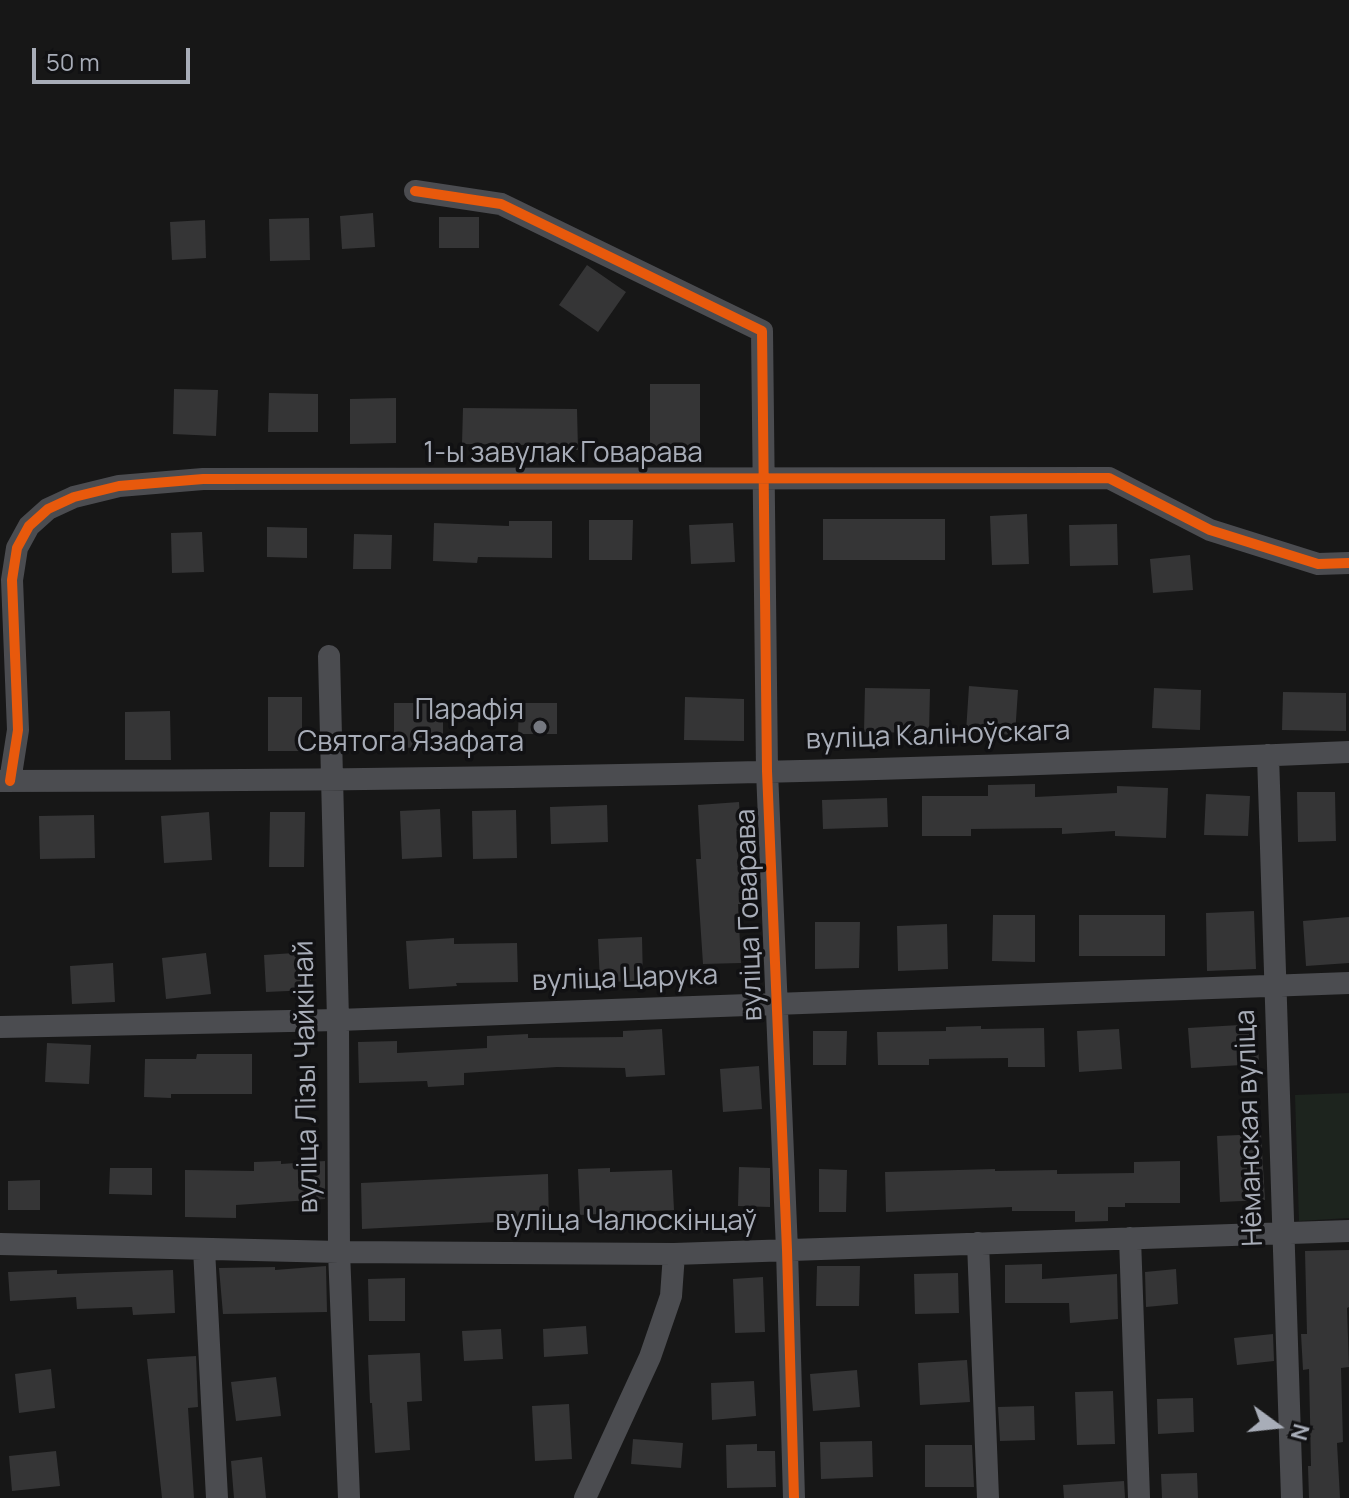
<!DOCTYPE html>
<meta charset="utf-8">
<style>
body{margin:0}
#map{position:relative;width:1349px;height:1498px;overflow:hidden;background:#171717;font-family:Manrope,sans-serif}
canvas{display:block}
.north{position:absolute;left:1237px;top:1386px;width:80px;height:80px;-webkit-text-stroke:6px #111113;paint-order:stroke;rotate:105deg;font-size:22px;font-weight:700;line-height:32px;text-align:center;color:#a8adb8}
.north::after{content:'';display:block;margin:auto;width:28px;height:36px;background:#a8adb8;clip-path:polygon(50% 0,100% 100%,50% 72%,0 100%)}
.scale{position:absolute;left:32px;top:48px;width:158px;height:36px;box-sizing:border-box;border:4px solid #a8adb8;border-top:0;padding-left:10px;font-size:24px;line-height:28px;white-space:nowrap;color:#a8adb8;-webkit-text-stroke:6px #111113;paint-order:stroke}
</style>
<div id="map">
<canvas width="1349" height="1498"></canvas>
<div class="north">N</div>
<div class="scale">50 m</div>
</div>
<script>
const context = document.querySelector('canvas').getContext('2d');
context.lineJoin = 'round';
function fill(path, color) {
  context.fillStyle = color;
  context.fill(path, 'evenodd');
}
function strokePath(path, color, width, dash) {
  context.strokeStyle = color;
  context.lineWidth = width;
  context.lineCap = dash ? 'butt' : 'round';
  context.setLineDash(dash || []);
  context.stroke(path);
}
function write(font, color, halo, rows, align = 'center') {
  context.font = font + ' Manrope,sans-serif';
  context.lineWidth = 7;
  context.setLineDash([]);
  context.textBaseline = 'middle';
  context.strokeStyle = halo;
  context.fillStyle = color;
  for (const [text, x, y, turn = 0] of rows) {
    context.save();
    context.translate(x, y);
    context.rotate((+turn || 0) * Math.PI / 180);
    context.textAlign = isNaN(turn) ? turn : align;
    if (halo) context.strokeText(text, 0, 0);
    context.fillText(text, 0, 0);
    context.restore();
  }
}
fill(new Path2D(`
 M1349,1093v125l-50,3 -4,-126z`), '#1d241e');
fill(new Path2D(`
 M373,213l2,34 -33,2 -2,-33z
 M439,217h40v31h-40z
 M309,218l1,42 -40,1 -1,-42z
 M205,220l1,38 -34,2 -2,-38z
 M587,265l39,27 -28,40 -39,-27z
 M650,384h50v71l-50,1z
 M174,389l44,1 -2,46 -43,-2z
 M269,393l49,1v38h-50z
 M396,398v45l-46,1v-45z
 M463,408l114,1 1,41h-49v-5l-67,-1z
 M1027,514l2,50 -37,1 -2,-49z
 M823,519h122v41h-122z
 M589,520h44l-1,40h-43z
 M509,521h43v37l-74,-1 -1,6 -44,-2 1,-38 75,3z
 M733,523l2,39 -44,2 -2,-39z
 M1117,524l1,41 -48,1 -1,-41z
 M267,527l40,1v30l-40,-1z
 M202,532l2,40 -32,1 -1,-40z
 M354,534l38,1 -1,34h-38z
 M1190,555l3,35 -40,3 -3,-34z
 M969,686l49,4 -3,45 -49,-3z
 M865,688l65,1 -1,44 -65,-1z
 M1154,688l47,2 -1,40 -48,-2z
 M1283,692l63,1v38l-64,-1z
 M268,697h34v54h-34z
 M685,697l59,2v42l-60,-1z
 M394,703h49v44l-49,1z
 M519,703h38v31h-39z
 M170,711l1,49h-46v-48z
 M1035,784v13l82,-4v-7l51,2 -2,50 -51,-2v-5l-53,3v-6l-91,1v7h-49v-40h66v-11z
 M1297,792h38l1,49 -38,1z
 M1206,794l44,2 -2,40 -44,-1z
 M887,798l1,29 -65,2 -1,-29z
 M739,802l2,37 -4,1 5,64h-4l3,59 -38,1 -7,-105h5l-3,-54z
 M607,805l1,37 -57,2 -1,-37z
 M440,809l2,48 -40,2 -2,-48z
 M516,810l1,48 -44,1 -1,-48z
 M209,812l3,48 -48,3 -3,-47z
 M270,812h35l-1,55h-35z
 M94,815l1,43 -55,1 -1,-43z
 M1254,911l2,58 -49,2 -1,-58z
 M993,915h42v47l-43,-1z
 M1079,915h86v41h-86z
 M1349,917v46l-43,3 -3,-45z
 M815,922h45l-1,46 -44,1z
 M947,924l1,45 -50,2 -1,-45z
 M642,937l1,44 -43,1 -2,-43z
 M454,938v6l63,-1 1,39 -62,1 1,3 -48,3 -3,-48z
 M309,952l2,38 -45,2 -2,-37z
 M206,953l5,41 -45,5 -4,-41z
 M113,963l2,39 -43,2 -2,-38z
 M1257,1024l2,40 -68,4 -3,-40z
 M981,1026v3l63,-1 1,39h-37v-9l-79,1v6h-51l-1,-33 69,-1v-4z
 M662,1029l3,46 -39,2 -1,-9 -68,-1 -93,6v12l-36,2 -1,-6 -68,2 -1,-41 39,-1v12l90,-5v-12l41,-2v4l95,-1v-6z
 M1119,1029l3,40 -43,3 -2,-41z
 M813,1031h34l-1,34h-33z
 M47,1043l44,2 -2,39 -44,-2z
 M197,1054h55v40h-81v4l-27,-1 1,-38h51z
 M759,1066l3,43 -39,3 -3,-43z
 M1261,1134l4,66 -45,2 -3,-66z
 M281,1161v3l44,-3v38l-89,6v13l-51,-1v-47l69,1v-9z
 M1180,1161v42h-55v4h-17v14l-33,1v-11h-63v-4l-126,5 -1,-40 110,-3v2l62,-1v4l77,-1v-11z
 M739,1167l31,1v39l-32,-1z
 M110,1168h42v27l-43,-1z
 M610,1168v4l62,-2 2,40 -94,5 -2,-46z
 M819,1169l28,1 -1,42h-27z
 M548,1174l1,52 -52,1v-5l-135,7 -1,-46z
 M40,1180v30h-32v-29z
 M1349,1250v57l-2,1 2,59 -8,1 2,74 -6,1 3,55h-31l-1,-32h3l-2,-97 -6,1 -2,-36h6l-2,-83z
 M1042,1264v15l75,-5 1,45 -48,4 -1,-20h-64v-38z
 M326,1266l1,46 -104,2 -4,-46 56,-1v3z
 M817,1266h43l-1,40h-43z
 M1176,1269l2,35 -32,3 -1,-35z
 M57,1270v4l116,-4 2,43 -42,2 -1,-8 -55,2 -1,-12 -66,4 -2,-29z
 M958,1273l1,40 -44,1 -1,-40z
 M763,1277l2,55 -30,1 -2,-54z
 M405,1278v43h-36l-1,-42z
 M586,1326l2,28 -44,3 -1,-28z
 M501,1329l2,30 -39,2 -2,-30z
 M1273,1334l1,27 -37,4 -3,-27z
 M420,1353l2,48 -15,1 3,48 -35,3 -3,-50h-2l-2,-48z
 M196,1356l2,51 -10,1 6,90h-32l-15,-139z
 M967,1360l3,42 -50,3 -2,-42z
 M51,1369l4,39 -36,5 -4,-39z
 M857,1370l3,37 -47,4 -3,-37z
 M276,1377l5,39 -45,5 -5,-39z
 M754,1381l2,35 -44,4 -1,-37z
 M1113,1391l2,53 -38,1 -2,-53z
 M1193,1398l1,34 -36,2 -1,-35z
 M569,1404l3,55 -37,2 -3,-55z
 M1034,1406l1,34 -35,1 -2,-34z
 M633,1439l50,4 -2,25 -50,-4z
 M872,1441l1,36 -52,2 -1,-37z
 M757,1444v7h18l1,36 -49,1 -1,-43z
 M925,1445h47l2,42h-49z
 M56,1451l4,35 -48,5 -3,-35z
 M262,1457l4,41h-32l-3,-37z
 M1197,1473l1,25h-36l-1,-24z
 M1124,1481l1,17h-61l-1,-13z`), '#353536');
strokePath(new Path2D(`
 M415,191l86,13 261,127 5,440 20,479 7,248
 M329,656l9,364 1,232 10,246
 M1268,755l24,743
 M0,781c450,0 900,-9 1349,-29
 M10,781l8,-51 -6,-150 5,-32 12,-22 19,-17 26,-12 45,-11 84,-7 906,-1 101,52 108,34 31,-1
 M0,1027l338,-7 1011,-37
 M1130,1238l9,260
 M978,1243l10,255
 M0,1244l339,8 335,2 675,-23
 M204,1249l13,249
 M585,1498l65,-141 21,-61 3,-42`), '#4b4c50', 22);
strokePath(new Path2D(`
 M415,191l86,13 261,127 5,440 20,479 7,248
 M10,781l8,-51 -6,-150 5,-32 12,-22 19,-17 26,-12 45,-11 84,-7 906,-1 101,52 108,34 31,-1`), '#e8590c', 10);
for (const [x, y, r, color] of [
 [540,727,8,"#757880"]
]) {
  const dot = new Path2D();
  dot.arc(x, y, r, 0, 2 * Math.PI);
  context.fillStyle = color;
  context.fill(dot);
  strokePath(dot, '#111113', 3);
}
write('28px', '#a8adb8', '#111113', [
 ["1-ы завулак Говарава",563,454],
 ["вуліца Каліноўскага",938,736,-2],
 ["вуліца Говарава",750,915,-92],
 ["вуліца Царука",625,979,-2],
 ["вуліца Лізы Чайкінай",307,1077,-91],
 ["Нёманская вуліца",1250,1128,-92],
 ["вуліца Чалюскінцаў",626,1222]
]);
write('28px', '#a8adb8', '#111113', [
 ["Парафія",524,711],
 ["Святога Язафата",524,743]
], 'right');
</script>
